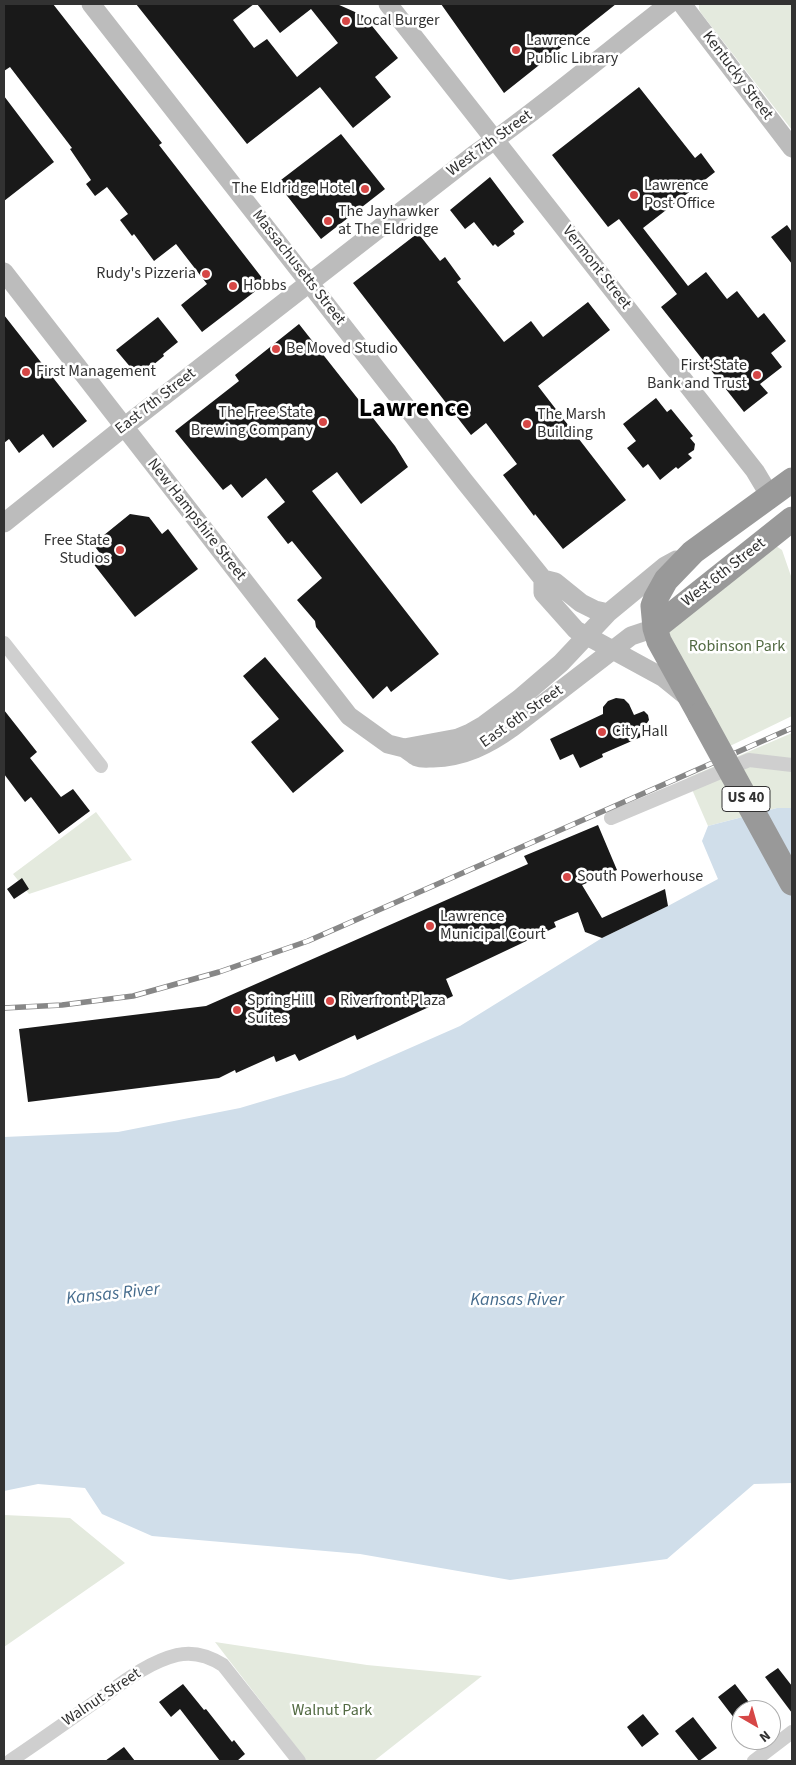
<!DOCTYPE html>
<style>
body{margin:0}
#map{position:relative;width:796px;height:1765px;overflow:hidden;background:#fff;font-family:"Source Sans 3",sans-serif}
canvas{display:block}
.frame{position:absolute;inset:0;border:5px solid #323232;pointer-events:none}
.north{position:absolute;left:731px;top:1700px;width:50px;height:50px;box-sizing:border-box;background:#fff;border:1px solid #adadad;border-radius:50%;rotate:142deg;font-size:14px;font-weight:700;line-height:20px;text-align:center;color:#323232}
.north::after{content:'';display:block;margin:auto;width:18px;height:22px;background:#d64746;clip-path:polygon(50% 0,100% 100%,50% 72%,0 100%)}
</style>
<div id="map">
<canvas width="796" height="1765"></canvas>
<div class="frame"></div>
<div class="north">N</div>
</div>
<script>
const context = document.querySelector('canvas').getContext('2d');
context.lineJoin = 'round';
function fill(path, color) {
  context.fillStyle = color;
  context.fill(path, 'evenodd');
}
function strokePath(path, color, width, dash) {
  context.strokeStyle = color;
  context.lineWidth = width;
  context.lineCap = dash ? 'butt' : 'round';
  context.setLineDash(dash || []);
  context.stroke(path);
}
function write(font, color, halo, rows, align = 'center') {
  context.font = font + ' "Source Sans 3",sans-serif';
  context.lineWidth = 5;
  context.setLineDash([]);
  context.textBaseline = 'middle';
  context.strokeStyle = halo;
  context.fillStyle = color;
  for (const [text, x, y, turn = 0] of rows) {
    context.save();
    context.translate(x, y);
    context.rotate((+turn || 0) * Math.PI / 180);
    context.textAlign = isNaN(turn) ? turn : align;
    if (halo) context.strokeText(text, 0, 0);
    context.fillText(text, 0, 0);
    context.restore();
  }
}
fill(new Path2D(`
 M699,4h93v126l-91,-117 -2,-4z
 M776,546l6,4 10,29v137l-62,30 -62,-112 2,-6z
 M792,733v75h-15l-69,18 -21,-48z
 M96,812l36,48 -103,34 -16,-20z
 M4,1515l66,3 55,45 -121,84z
 M215,1642l152,23 115,11 -108,85h-67z`), '#e4eade');
fill(new Path2D(`
 M777,808h15v675l-38,1 -87,75 -157,21 -150,-26 -208,-18 -50,-22 -17,-26 -47,-4 -34,7v-354l114,-5 122,-24 104,-31 116,-51 142,-88 66,-32 50,-27 -16,-38 6,-15z`), '#d0deea');
fill(new Path2D(`
 M4,4h49l109,139 -3,2 107,138 -64,49 -21,-27 26,-21 -31,-40 -22,17 -20,-27 -2,2 -12,-16 8,-6 -21,-27 -12,9 -9,-12 5,-4 -21,-31 2,-1 -62,-81 -6,4z
 M136,4h118l-21,16 21,28 13,-9 30,38 41,-34 -27,-34 -31,24 -23,-29h80l27,12 34,42 -23,19 16,20 -38,31 -33,-41 -73,57z
 M441,4h175l-112,89z
 M639,87l56,71 6,-5 14,19 -72,56 45,58 18,-14 21,27 10,-8 21,27 6,-5 22,28 -15,12 11,14 -22,17 8,9 -24,19 -83,-105 16,-13 -58,-75 -11,8 -56,-72z
 M4,96l50,66 -50,39z
 M341,134l44,55 -64,50 -44,-56z
 M490,177l34,45 -11,9 2,3 -17,13 -3,-3 -2,2 -19,-24 -9,7 -15,-19z
 M787,225l5,7v32l-21,-27z
 M418,233l22,28 5,-4 16,22 -4,3 47,60 27,-21 12,16 45,-35 22,28 -72,56 88,114 -63,49 -28,-35 -1,2 -31,-41 14,-11 -31,-41 -15,12 -118,-152z
 M4,315l83,106 -34,27 -10,-14 -24,19 -10,-14 -5,4z
 M158,317l20,25 -15,12 1,2 -11,9 -1,-2 -15,12 -21,-25z
 M299,324l96,122 13,21 -47,37 -24,-32 -25,19 127,163 -48,38 -4,-6 -14,13 -57,-72 -1,-6 -18,-21 25,-22 -30,-37 -4,3 -21,-27 18,-15 -19,-24 -24,20 -11,-14 -8,6 -48,-59 64,-50 -4,-6z
 M656,398l11,14 4,-3 22,27 -3,2 5,6 -1,6 -6,4 4,4 -14,11 -2,-2 -16,13 -12,-16 -5,4 -16,-20 9,-7 -13,-17z
 M130,514l19,3 13,17 6,-5 30,40 -63,48 -43,-55 10,-6 -9,-12z
 M265,657l79,94 -51,42 -42,-51 28,-23 -36,-43z
 M616,698l8,1 5,5 5,11 10,-4 4,4 1,5 -2,3 -10,4 4,10 -39,17 1,3 -23,11 -7,-14 -13,6 -10,-21 53,-25v-7l5,-6z
 M4,710l33,42 -7,6 31,39 12,-8 17,22 -31,23 -28,-37 -6,5 -21,-28z
 M598,825l19,45 -35,15 20,33 63,-29 3,17 -66,32 -17,-6 -7,-20 -24,10 2,5 -110,52 7,17 -96,44 -2,-5 -56,26 -4,-7 -19,8 -2,-6 -38,17 -1,-3 -16,8 -191,24 -9,-73 187,-23 322,-142 -4,-8z
 M22,878l7,11 -15,10 -7,-10z
 M778,1668l14,18v27l-27,-36z
 M183,1684l21,26 2,-1 26,33 2,-2 11,14 -8,7h-17l-40,-52 -9,8 -12,-15z
 M735,1684l20,26h-14v17l-23,-30z
 M643,1714l16,20 -17,13 -15,-20z
 M693,1717l24,31 -18,13 -24,-30z
 M124,1747l11,14h-30z`), '#191919');
strokePath(new Path2D(`
 M4,643l97,123
 M611,818l138,-58 43,5
 M10,1761c30,-20 59,-41 88,-61 24,-17 50,-38 79,-45 17,-4 32,1 46,10l76,96
 M754,1761l38,-29`), '#cfcfcf', 14);
strokePath(new Path2D(`
 M91,4l374,478 78,97 12,3 26,21 14,7 13,3
 M388,4l367,467 15,25
 M682,4l110,144
 M4,272l345,444 39,28 16,4 54,-10 12,-5 14,-8 35,-26 42,-36 47,-50 57,-47 11,-6
 M4,523l120,-96 351,-273c68,-47 129,-100 194,-150
 M543,579v14l33,37 88,48 21,17
 M404,748c4,2 9,7 13,9 5,2 11,1 16,1 31,-1 55,-13 80,-31l118,-91 24,-8`), '#bcbcbc', 19);
strokePath(new Path2D(`
 M655,628l137,-109
 M700,715l-41,-74 -4,-13 -2,-22 3,-8 10,-18 27,-28 99,-72`), '#999', 25);
const rail = new Path2D(`
 M4,1008l58,-3 71,-9 86,-24 89,-31 484,-213`);
strokePath(rail, '#878787', 5.5);
strokePath(rail, '#fff', 4, [11]);
strokePath(new Path2D(`
 M700,715l92,168`), '#999', 25);
for (const [x, y, r, color] of [
 [346,21,5,"#d64746"],
 [516,50,5,"#d64746"],
 [365,189,5,"#d64746"],
 [634,195,5,"#d64746"],
 [328,221,5,"#d64746"],
 [206,274,5,"#d64746"],
 [233,286,5,"#d64746"],
 [276,349,5,"#d64746"],
 [26,372,5,"#d64746"],
 [757,375,5,"#d64746"],
 [323,422,5,"#d64746"],
 [527,424,5,"#d64746"],
 [120,550,5,"#d64746"],
 [602,732,5,"#d64746"],
 [567,877,5,"#d64746"],
 [430,926,5,"#d64746"],
 [330,1001,5,"#d64746"],
 [237,1010,5,"#d64746"]
]) {
  const dot = new Path2D();
  dot.arc(x, y, r, 0, 2 * Math.PI);
  context.fillStyle = color;
  context.fill(dot);
  strokePath(dot, '#fff', 2);
}
for (const [x, y, w] of [
 [746,799,48]
]) {
  const box = new Path2D();
  box.roundRect(x - w / 2, y - 12.5, w, 25, 4);
  context.fillStyle = '#fff';
  context.fill(box);
  strokePath(box, '#323232', 1);
}
write('bold 15px', '#323232', null, [
 ["US 40",746,799]
]);
write('16px', '#323232', '#fff', [
 ["Local Burger",356,21],
 ["Lawrence",526,41],
 ["Public Library",526,59],
 ["Lawrence",644,186],
 ["Post Office",644,204],
 ["The Eldridge Hotel",355,189,"right"],
 ["The Jayhawker",338,212],
 ["at The Eldridge",338,230],
 ["Rudy's Pizzeria",196,274,"right"],
 ["Hobbs",243,286],
 ["Be Moved Studio",286,349],
 ["First State",747,366,"right"],
 ["Bank and Trust",747,384,"right"],
 ["First Management",36,372],
 ["The Free State",313,413,"right"],
 ["Brewing Company",313,431,"right"],
 ["The Marsh",537,415],
 ["Building",537,433],
 ["Free State",110,541,"right"],
 ["Studios",110,559,"right"],
 ["City Hall",612,732],
 ["South Powerhouse",577,877],
 ["Lawrence",440,917],
 ["Municipal Court",440,935],
 ["SpringHill",247,1001],
 ["Suites",247,1019],
 ["Riverfront Plaza",340,1001]
], 'left');
write('16px', '#323232', '#fff', [
 ["Kentucky Street",737,76,53],
 ["West 7th Street",490,144,-36],
 ["Massachusetts Street",298,268,52],
 ["Vermont Street",596,268,52],
 ["East 7th Street",156,402,-38],
 ["New Hampshire Street",196,520,52],
 ["West 6th Street",724,573,-38],
 ["East 6th Street",522,717,-35],
 ["Walnut Street",102,1698,-34]
]);
write('16px', '#526a42', '#fff', [
 ["Robinson Park",737,647],
 ["Walnut Park",332,1711]
]);
write('italic 18px', '#466c8d', '#fff', [
 ["Kansas River",113,1295,-6],
 ["Kansas River",517,1301]
]);
write('bold 26px', '#000', '#fff', [
 ["Lawrence",414,410]
]);
</script>
